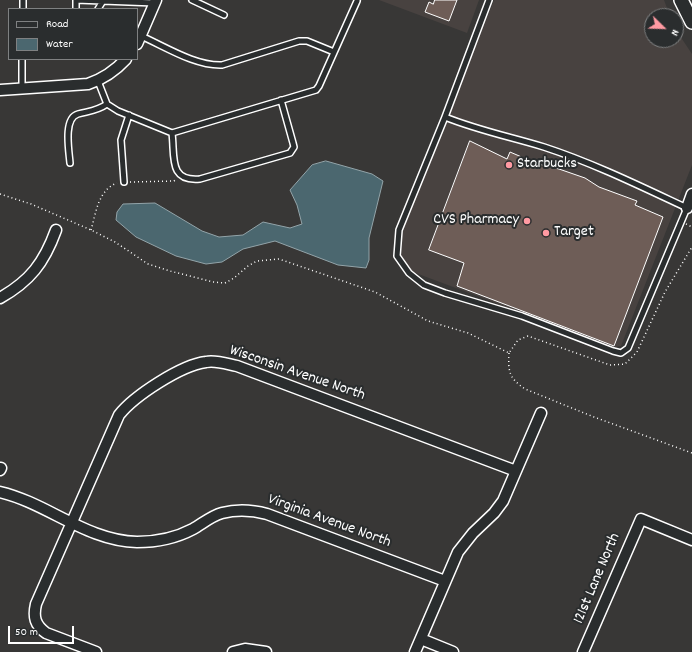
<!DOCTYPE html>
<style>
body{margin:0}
#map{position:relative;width:692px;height:652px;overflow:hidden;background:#383736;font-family:Dekko,sans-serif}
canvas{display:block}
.legend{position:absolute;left:8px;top:8px;width:130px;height:52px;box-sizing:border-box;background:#2a2d2e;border:1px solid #7f8182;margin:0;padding:5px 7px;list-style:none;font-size:12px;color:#fff}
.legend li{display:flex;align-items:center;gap:8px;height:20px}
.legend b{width:20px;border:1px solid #7f8182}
.north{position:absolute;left:644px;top:8px;width:40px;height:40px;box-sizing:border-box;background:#2a2d2e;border:1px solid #7f8182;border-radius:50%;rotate:113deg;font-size:11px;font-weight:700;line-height:16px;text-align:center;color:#fff}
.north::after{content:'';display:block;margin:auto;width:14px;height:18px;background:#ff9aa2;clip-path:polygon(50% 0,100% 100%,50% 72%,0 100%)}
.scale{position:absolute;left:8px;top:626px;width:66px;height:18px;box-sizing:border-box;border:2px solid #fff;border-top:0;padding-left:5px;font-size:12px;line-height:14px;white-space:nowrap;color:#fff;-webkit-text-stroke:3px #2a2d2e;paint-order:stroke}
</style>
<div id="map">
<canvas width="692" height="652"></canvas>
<ul class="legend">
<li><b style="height:5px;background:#2a2d2e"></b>Road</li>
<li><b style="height:11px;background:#4b676f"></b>Water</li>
</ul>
<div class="north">N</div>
<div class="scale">50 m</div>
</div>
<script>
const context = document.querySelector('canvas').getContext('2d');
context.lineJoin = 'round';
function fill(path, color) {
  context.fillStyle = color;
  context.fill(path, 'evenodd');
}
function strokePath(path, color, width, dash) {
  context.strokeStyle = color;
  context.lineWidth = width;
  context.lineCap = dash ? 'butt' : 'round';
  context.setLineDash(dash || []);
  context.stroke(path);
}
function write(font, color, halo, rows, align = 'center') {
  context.font = font + ' Dekko,sans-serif';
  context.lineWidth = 4;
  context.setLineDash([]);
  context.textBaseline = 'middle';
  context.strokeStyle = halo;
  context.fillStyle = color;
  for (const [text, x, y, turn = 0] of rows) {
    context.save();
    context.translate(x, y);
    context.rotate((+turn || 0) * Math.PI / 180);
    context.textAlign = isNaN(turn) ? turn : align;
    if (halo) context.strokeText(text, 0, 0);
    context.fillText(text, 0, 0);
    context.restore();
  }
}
fill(new Path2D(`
 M379,0h100l-12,33z
 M494,0h170l6,16h-18v24h24v-10l16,24v111l-71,181 -7,1 -201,-75 -14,-16 3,-26z`), '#484240');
const water = new Path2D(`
 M326,161l46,13 11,7 -14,57v22l-3,8 -28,-3 -63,-24 -32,8 -21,13 -16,2 -30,-8 -40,-19 -20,-17 1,-8 6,-8 32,-1 47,28 17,6 24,-2 20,-13 27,6 12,-4 -5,-19 -7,-15 22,-25z`);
fill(water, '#4b676f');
strokePath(water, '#93a4a9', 1);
const building = new Path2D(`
 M435,0h22l-8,21 -24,-9 4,-10 4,2z
 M470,141l37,18 3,-7 28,12 21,5 26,9 14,9 38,14 -2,4 28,12 -49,129 -157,-60 7,-23 -35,-13z`);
fill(building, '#6e5d57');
strokePath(building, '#fff', 1);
const service = new Path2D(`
 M76,0l79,3
 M192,0l32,15
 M23,9v-9
 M76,9v-9
 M98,9l5,-8
 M141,36c25,11 54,30 81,29l77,-24h8l27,11
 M98,81l9,23 11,7 54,22 144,-43 3,-4 38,-85
 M22,89v-30
 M445,117l-46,113 -2,26 12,17 15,12 21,8 77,23 91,35 8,2 7,-5 59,-140c-47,-22 -94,-45 -143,-61 -33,-10 -67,-17 -99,-30l44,-117
 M172,133c3,23 -4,49 28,46l90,-26 4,-6 -1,-4 -12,-43
 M70,163c-1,-12 -7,-45 8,-49 11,-3 19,-3 29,-10
 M124,182l-3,-42 8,-25`);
const minor = new Path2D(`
 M137,44l19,-44
 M0,90l88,-6c15,-5 27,-13 38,-25
 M687,208l5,-14
 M0,298c30,-17 44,-35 56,-68
 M0,470l1,-2
 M0,492c47,11 87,49 137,50 19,0 39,-4 56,-13 9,-5 18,-13 29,-16 16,-4 30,-3 45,1l178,67
 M421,639l32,13
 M96,652l-50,-19c-11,-8 -13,-16 -10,-29l83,-189c15,-19 62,-50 87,-53 10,-2 21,2 31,4l279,105
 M233,652l12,-3 21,3
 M415,652l43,-100 15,-19 21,-20 9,-12 38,-88
 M583,652l58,-133 51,21`);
const tertiary = new Path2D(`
 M681,0l11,22`);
strokePath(service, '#fff', 8);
strokePath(minor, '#fff', 13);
strokePath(tertiary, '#fff', 16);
strokePath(new Path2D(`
 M130,182l44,-1 2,-2
 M0,194l31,10 60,26 24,12 33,22 22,7 43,11 12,1 9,-5 14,-12 9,-5 22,-2 96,33 53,29 40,12 41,20 9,-13 10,-4 82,29 15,-1 12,-12 28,-60 27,-45
 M686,224l6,3
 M91,230c5,-17 7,-40 26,-47
 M509,353c-1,19 0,25 16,36l69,28 98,36`), '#fff', 1.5, [1, 3]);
strokePath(service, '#2a2d2e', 5);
strokePath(minor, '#2a2d2e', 10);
strokePath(tertiary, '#2a2d2e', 13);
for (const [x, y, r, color] of [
 [509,165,4,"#ff9aa2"],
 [527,221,4,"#ff9aa2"],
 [546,233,4,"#ff9aa2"]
]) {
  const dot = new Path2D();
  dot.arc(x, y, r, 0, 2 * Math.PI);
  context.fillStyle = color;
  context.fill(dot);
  strokePath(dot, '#2a2d2e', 1.5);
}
write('16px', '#fff', '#2a2d2e', [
 ["Starbucks",517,165],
 ["CVS Pharmacy",519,221,"right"],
 ["Target",554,233]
], 'left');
write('16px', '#fff', '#2a2d2e', [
 ["Wisconsin Avenue North",297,374,19],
 ["Virginia Avenue North",329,522,20],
 ["121st Lane North",598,579,-67]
]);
</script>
